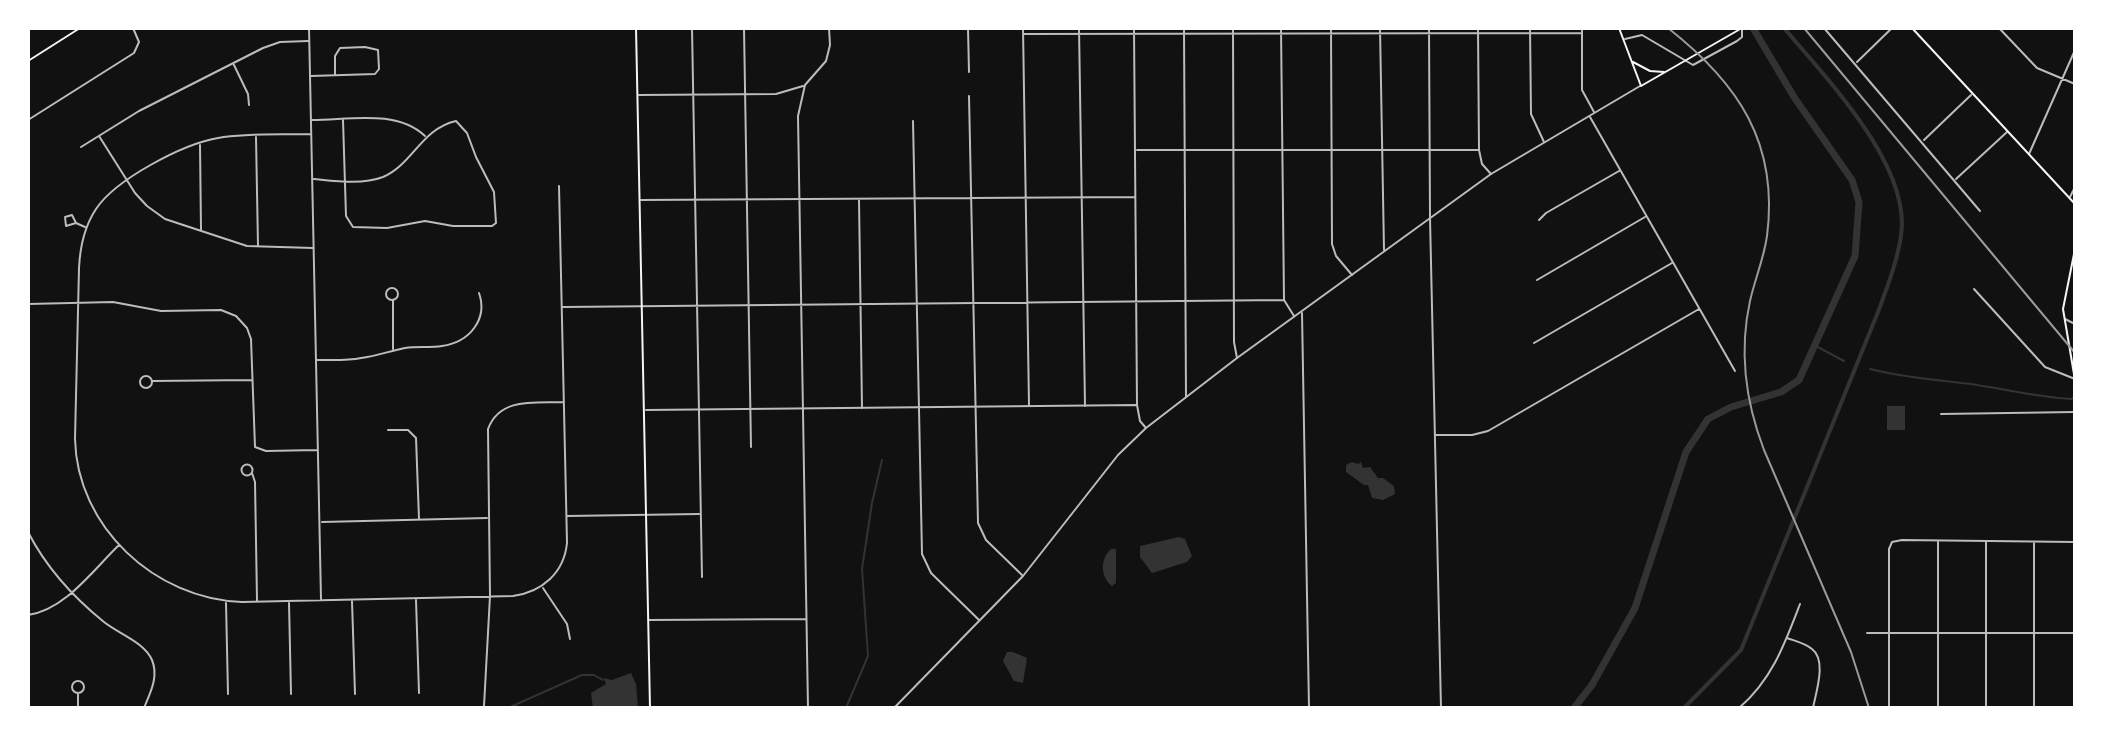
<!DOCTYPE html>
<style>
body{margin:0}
#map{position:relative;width:2103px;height:736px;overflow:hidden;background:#111;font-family:"PT Serif",serif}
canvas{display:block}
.frame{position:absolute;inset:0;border:30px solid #fff;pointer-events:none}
</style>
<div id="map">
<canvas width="2103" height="736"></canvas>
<div class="frame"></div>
</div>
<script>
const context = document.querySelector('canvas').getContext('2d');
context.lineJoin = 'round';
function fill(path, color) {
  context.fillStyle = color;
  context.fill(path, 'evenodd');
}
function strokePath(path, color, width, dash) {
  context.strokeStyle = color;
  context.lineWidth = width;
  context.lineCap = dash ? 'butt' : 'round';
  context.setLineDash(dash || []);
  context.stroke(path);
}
fill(new Path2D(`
 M1887,406h18v24h-18z
 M1352,462l6,2 3,-2 2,6 7,-1 8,11h5l11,8 1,8 -12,6 -11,-2 -4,-13h-4l-18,-13v-7z
 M1179,537l6,2 7,17 -5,6 -35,11 -12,-16v-11z
 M1111,549h5v34l-4,3c-12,-9 -12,-27 -1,-37z
 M1007,652h6l14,6 -4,25 -9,-2 -11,-20z
 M631,673l5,11 2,24h-45l-2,-15 15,-9 -2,-6 8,2z`), '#333');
strokePath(new Path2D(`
 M1814,345l30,16
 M1870,369c35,9 71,11 107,16 32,5 62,12 94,14l4,-2
 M508,708l74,-33h12l9,5
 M846,708l22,-52 -6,-87 10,-66 10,-43`), '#333', 2);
strokePath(new Path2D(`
 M1684,708l57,-58 137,-338c9,-24 19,-50 23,-76 11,-70 -75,-158 -117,-208`), '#333', 4);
strokePath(new Path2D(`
 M1574,708l18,-23 43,-77 51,-156 22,-33 23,-12 50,-15 18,-12 56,-124 4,-54 -7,-22 -58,-83 -41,-69`), '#333', 7);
strokePath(new Path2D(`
 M309,28l12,571
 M692,28l10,549
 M744,28l7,419
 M968,28l1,44
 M1023,28l6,377
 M1079,28l6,378
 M1134,28l3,377
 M1184,28l2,369
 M1233,28l1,314 3,16
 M1281,28l3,272 10,16
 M1331,28l1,216 4,12 16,19
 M1380,28l4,222
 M1429,28l1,190 11,490
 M1478,28l1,122 3,14 9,10
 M1530,28l1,86 13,28
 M1582,28v62l12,22
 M1824,28l156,183
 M1999,28l38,40 38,16
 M1023,34l559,-1
 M1625,39l17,-4 51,30 44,-24 5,-4v-8
 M1857,62l35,-34
 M234,65l14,29 1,11
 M311,76l64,-2 4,-5 -1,-19 -13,-3 -25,1 -5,8v19
 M639,95l137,-1 27,-8
 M969,96l9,427 8,17 36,35
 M1590,117l145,254
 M28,120l106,-67 5,-11 -6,-14
 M312,120c37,0 84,-11 113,16
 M913,121l9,433 9,19 48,47
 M311,134c-30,1 -62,-1 -93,4 -35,6 -102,41 -122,71 -12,18 -16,38 -17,59l-4,171c2,88 80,160 167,163l271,-6c29,-4 51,-23 54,-53l-8,-357
 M99,136l36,57 12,13 18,13 82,27 66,2
 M256,137l2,109
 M1924,140l47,-45
 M200,145l1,85
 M81,147l58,-36 124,-63 17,-6 28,-1
 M1137,150h342
 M2029,154l46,-104
 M314,179c21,2 48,6 69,-2 30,-13 38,-48 73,-56l11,12 9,24 18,35 2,31 -4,3h-39l-28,-5 -38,7 -34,-1 -7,-11 -3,-96
 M1956,179l51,-47
 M2070,197l5,-10
 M641,200l494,-3
 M859,200l3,208
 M1539,220l7,-7 73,-42
 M76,223l-10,3 -1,-9 7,-2 4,8 9,4
 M1537,280l108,-63
 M386 294a6 6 0 1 1 12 0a6 6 0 1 1-12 0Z
 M1974,289l71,78 30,12
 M393,301v48
 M28,304l85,-2 48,9 60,-1 15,6 11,12 4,11 4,108 11,4 51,-1
 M563,307l721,-7
 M1302,313l7,395
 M2065,319l10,5
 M1534,343l138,-80
 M317,360c15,0 30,1 44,-2 15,-2 29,-7 44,-10 12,-2 25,0 37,-2 28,-4 46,-27 37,-53
 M140 382a6 6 0 1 1 12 0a6 6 0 1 1-12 0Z
 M152,381l100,-1
 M1941,414l134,-2
 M388,430h20l8,8 3,81
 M1435,435h37l16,-4 211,-122
 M241.5 470a5.5 5.5 0 1 1 11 0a5.5 5.5 0 1 1-11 0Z
 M252,473l3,9 2,118
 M567,516l132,-2
 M322,522l165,-4
 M28,532c18,35 45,65 76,90 15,12 40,20 48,38 7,17 -2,33 -8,48
 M2034,542v166
 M543,588l24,36 3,15
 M416,600l3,93
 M352,601l3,93
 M226,603l2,91
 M289,603l2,91
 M28,615c37,-5 65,-45 91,-70
 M649,620l157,-1
 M1867,633h208
 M1787,638c8,3 18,5 25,11 15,11 4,43 1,59
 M72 687a6 6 0 1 1 12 0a6 6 0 1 1-12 0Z
 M78,693v15
 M484,706l6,-110 -2,-167c12,-32 47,-26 75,-27
 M808,708l-10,-592 7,-31 21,-24 4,-16 -1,-17
 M1739,708c33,-28 46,-65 61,-104
 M1889,708v-159l3,-7 10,-2 173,2
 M1938,708v-166
 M1986,708v-166`), '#bcbcbc', 2);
strokePath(new Path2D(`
 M646,410l491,-5 3,16 6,7
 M894,708l129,-132 95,-121 28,-27 91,-70 254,-184 149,-88`), '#bcbcbc', 2);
strokePath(new Path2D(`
 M636,28l14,680
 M1619,28l22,58 101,-58
 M1912,28l163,176
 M28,61l52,-33
 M1633,62l17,9 14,1
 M2075,249l-12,60 12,71`), '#f5f5f5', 2);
strokePath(new Path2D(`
 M1668,28c70,55 111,115 99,208 -3,22 -12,43 -17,65 -11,50 -4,102 14,149l87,202 18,56
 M1804,28l271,325`), '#9a9a9a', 2);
</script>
